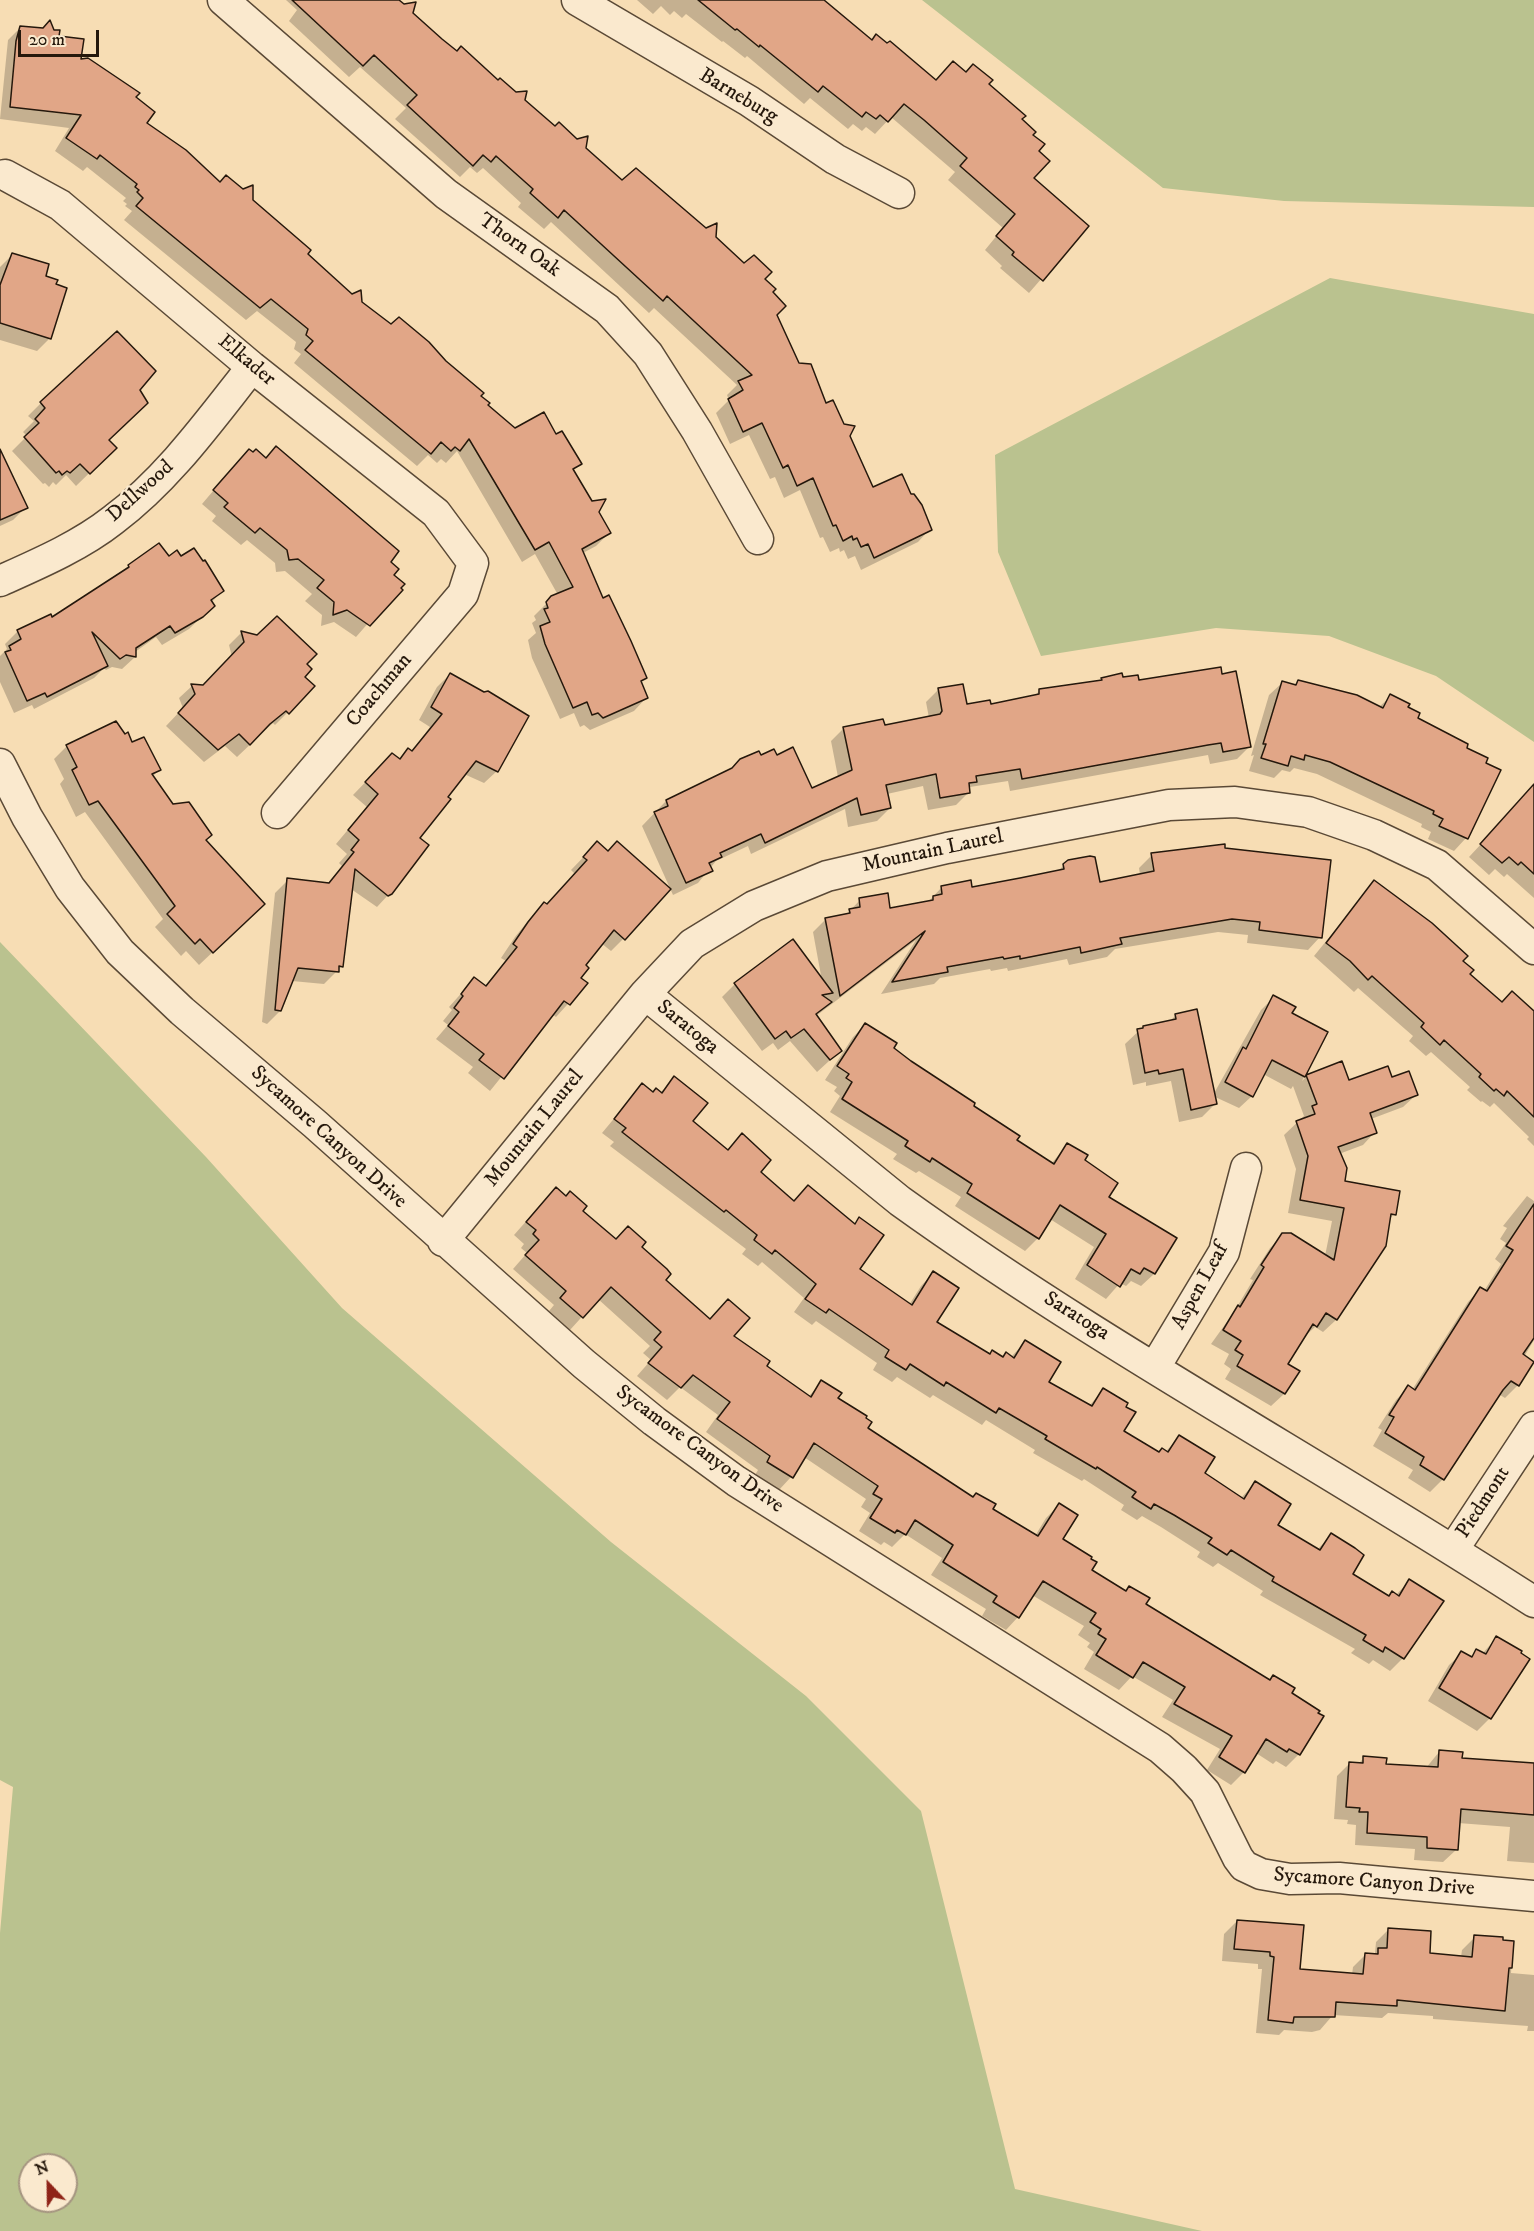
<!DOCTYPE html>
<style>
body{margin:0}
#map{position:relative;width:1534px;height:2231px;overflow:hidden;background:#f7ddb4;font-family:"IM FELL DW Pica",serif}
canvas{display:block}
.north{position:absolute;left:18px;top:2153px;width:60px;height:60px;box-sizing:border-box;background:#fae9ce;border:2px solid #a59580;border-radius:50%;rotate:338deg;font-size:16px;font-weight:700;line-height:24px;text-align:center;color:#25180c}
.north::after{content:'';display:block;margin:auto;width:21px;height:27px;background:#8f2418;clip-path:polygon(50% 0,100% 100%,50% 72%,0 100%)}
.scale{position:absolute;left:18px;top:30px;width:81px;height:27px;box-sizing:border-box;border:3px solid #25180c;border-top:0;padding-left:8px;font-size:18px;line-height:21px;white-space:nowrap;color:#25180c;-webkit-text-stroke:4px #fae9ce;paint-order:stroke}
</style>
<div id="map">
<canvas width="1534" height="2231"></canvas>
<div class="north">N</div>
<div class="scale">20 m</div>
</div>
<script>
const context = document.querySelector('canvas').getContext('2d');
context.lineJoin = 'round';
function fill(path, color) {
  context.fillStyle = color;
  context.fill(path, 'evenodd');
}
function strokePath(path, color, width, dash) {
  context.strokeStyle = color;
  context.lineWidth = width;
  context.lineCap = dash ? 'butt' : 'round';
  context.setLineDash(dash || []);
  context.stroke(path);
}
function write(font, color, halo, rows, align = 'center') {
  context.font = font + ' "IM FELL DW Pica",serif';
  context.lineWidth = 4.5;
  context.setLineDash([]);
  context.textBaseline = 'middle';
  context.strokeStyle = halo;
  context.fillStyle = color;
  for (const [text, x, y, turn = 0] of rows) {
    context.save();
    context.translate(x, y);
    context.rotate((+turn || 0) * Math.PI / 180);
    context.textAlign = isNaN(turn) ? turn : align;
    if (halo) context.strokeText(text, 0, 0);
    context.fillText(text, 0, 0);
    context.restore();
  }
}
fill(new Path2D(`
 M922,0h612v207l-250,-6 -121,-13z
 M1330,278l204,36v428l-98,-66 -107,-40 -113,-8 -175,28 -43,-104 -3,-97z
 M0,942l206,215 136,151 269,234 195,154 115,115 94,378 187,42h-1202v-298l13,-146 -13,-7zM30,2165h36v36h-36z`), '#bac28f');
fill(new Path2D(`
 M286,0h111l44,40 83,61 31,27 30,20 37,34 92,56 49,41 8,13 5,23 22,50 51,71 23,53 38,6 20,34 -12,13 -57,28 -6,-14 -7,3 -4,-9 -4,2 -1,-4 -9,4 -7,-15 -3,1 -20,-48 -16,8 -9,-21 -5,2 -21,-44 -19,9 -14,-31 13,-13 -2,-5 10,-10 -83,-77 -5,5 -98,-91 -7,7 -26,-22 3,-4 -38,-35 -6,5 -7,-6 -10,10 -65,-58 11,-11 -46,-41 -11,10 -60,-56 8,-11z
 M637,0h184l50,41 65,41 29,-8 22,10 44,51 5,16 -4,27 55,48 -58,67 -29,-25 2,-2 -17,-16 18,-22 -55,-48 7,-8 -64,-55 -16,17 -9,-7 -4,4 -9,-7 -5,5 -38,-31 -6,6 -57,-48 -2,2 -22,-17 -1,1 -36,-28 -4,4 -8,-7 -4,4 -9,-9 -8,8z
 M21,27l36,10 23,23 54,37 11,26 75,60 31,18 109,102 119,93 35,34 42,6 24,28 -8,7 37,62 -13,13 -13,7 19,47 43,78 -5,5 6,15 -12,13 -44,19 -6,-5 -4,2 -6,-14 -14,6 -28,-61 -4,-18 8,-7 -4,-10 4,-3 -2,-4 18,-18 6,-3 -23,-41 -13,8 -65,-111 -11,12 -5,-4 -4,4 -9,-8 -11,11 -123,-103 7,-9 -7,-5 2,-7 -39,-31 -11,9 -122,-100 8,-9 -7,-5 2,-2 -4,-3 3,-3 -39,-31 -4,4 -28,-20 14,-23 -69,-9 8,-79z
 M13,254l31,23 6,61 -13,13 -37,-11v-73z
 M138,390l-31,51 8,7 -39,38 -10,-11 -10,10 -3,-3 -4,5 -4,-4 -2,1 -31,-33 15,-15 -4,-4 11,-11 -6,-5 13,-13z
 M0,453l26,54 -13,13 -13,6z
 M236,464l153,98 10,26 -43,49 -22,-15 -13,4 1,-11 -17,-14 7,-7 -27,-23 -9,1 -1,-9 -28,-23 -6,5 -29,-24 4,-5 -14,-12z
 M169,558l12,1 41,32 -11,12 2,3 -24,23 -27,16 -6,-8 -21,15v5l-13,12 -10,-2 -6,3 -2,-2 -10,10 -60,31 -2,-4 -18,8 -14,-31v-26l7,-7 -2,-5 13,-13 33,-11 78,-54z
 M241,633l17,3 47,28 -2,13 10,10 -38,38 -2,-2 -36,34 -12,-11 -21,16 -38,-36 17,-18 -4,-10 13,-12h11l29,-29 -3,-12z
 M450,674l47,97 -13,12 -20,-9 -46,64 -28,55 -13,14 -26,-18 -9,77 -18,18 -32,-3 -12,30 -13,13 -5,-2 13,-129 13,-13 39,4 15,-18 -3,-3 8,-9 -11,-10 31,-37 -14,-12 26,-27 20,-8 12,-8 19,-25 -11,-7 18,-33z
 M1102,679l36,3 112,64 -13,13 -27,5 -2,-9 -198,36 -2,-10 -38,6 -1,5 -13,13 -28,5 -5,-24 -36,8 3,14 -13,13 -29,6 -3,-18 -94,45 -3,-8 -32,15 -18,22 -25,12 -31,-69 24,-25 95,-44h15l35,33 27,-13 -7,-36 12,-12 41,-2 45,-9 -3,-16 13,-13 27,17 24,-1 44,-8 5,-6 60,-9z
 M1298,681l81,26 12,-11 25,23 83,52 -33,67 -12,13 -26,-12 3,-7 -10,-5 1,-3 -105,-50 -23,-6 -4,4 -8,-2 -8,8 -25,-7 5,-16 -3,1 18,-61 13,-12 11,3z
 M131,744l28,26 -7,7 20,29 33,34 45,77 -51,48 -13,-14 -5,5 -26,-29 8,-8 -78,-107 -9,5 -16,-33 4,-5 -10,-20 13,-13z
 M1534,787v111l-27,-24 -3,3 -9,-8 -6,6 -20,-18z
 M597,843l27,95 -13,13 -10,-8 -17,23 -5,13 7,5 -30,33 -4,-3 -62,77 -22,-18 5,-6 -37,-28 12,-14 -5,-4 9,-11 -3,-3 25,-28 10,8 22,-26 -5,-3 14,-21 17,-21 12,-12 2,1 29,-31 -4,-4z
 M1224,849l96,88 -12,13 -61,-7 1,-8 -30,-3 -103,17 -8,8 -38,8 -2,-6 -59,12 -1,-3 -16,3 -1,-2 -50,9 -6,6 -53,10 35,-54 -100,76 24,35 -23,21 -27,-31 -12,9 -5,-7 -11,8 -40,-54 13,-13 87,-3 -9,-49 13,-13 19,-3 15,-16 29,10 40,-9 13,-14 29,2 86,-17 7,-7 35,18 41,-8 -1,-7 13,-13z
 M1374,882l87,80 7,12 33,30 33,9v133l-7,-7 2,-2 -35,-34 -4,4 -8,-6 -1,1 -14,-12 3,-3 -39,-35 -5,4 -17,-15 4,-5 -55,-48 -4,4 -40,-36z
 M1274,997l16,17 36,19 -24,48 5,-5 41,6 44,-3 24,16 -13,12 -32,12 4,13 -12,13 -24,9 4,28 51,32 -5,6 -5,26 -48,74 -13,12 -8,-5 -12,11 -17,26 11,7 -13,23 -13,12 -46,-27 6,-10 -7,-5 5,-10 -18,-10 23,-32 19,-32 -3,-1 20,-31 13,-13 42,21 7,-35 -44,-8 8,-44 -12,-34 20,-19 -11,-30 -2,3 -28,-15 -11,22 -13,12 -26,-12 2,8 -13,13 -23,5 -8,-41 -25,5v-4l-13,3 -8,-41 18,-17 26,-5 7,-7 37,80 48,-85z
 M865,1025l27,23 123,92 36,24 16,-19 16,15 24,37 68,41 -21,36 -13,12 -10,-5 -5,5 -6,-3 -14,16 -31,-20 19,-32 -44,-28 -12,19 -13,13 -70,-45 6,-9 -42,-26 -3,2 -23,-14 4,-5 -67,-42 10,-16 -6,-5 3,-4 -12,-7 28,-43z
 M675,1078l16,44 36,29 15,-16 17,37 34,30 61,23 6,-6 -2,50 51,36 12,-19 12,-13 2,49 54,33 22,2 14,-15 21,40 43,24 14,-16 19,42 37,21 6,-1 15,-15 23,36 38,25 14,-15 21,42 41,25 14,-15 20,39 37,23 8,-2 13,-14 -6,77 -13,13 -17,-11 -4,4 -18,-11 4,-4 -95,-54 3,-4 -45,-28 -5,4 -16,-10 3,-5 -39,-25 -19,-11 -5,4 -16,-10 3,-5 -40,-26 -2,2 -49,-28 2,-3 -49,-30 -4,5 -49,-30 -3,3 -33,-21 -5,5 -19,-12 4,-7 -61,-42 -4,4 -18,-13 10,-14 -42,-36 -4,4 -16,-12 4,-5 -136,-103 4,-4 -12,-9 40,-48 11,9 7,-1z
 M1527,1196l7,5v139l-10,17 -6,28 -13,13 -5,-3 -57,84 -13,13 -22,-14 5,-8 -40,-24 9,-16 -4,-2 18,-28 12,-13 4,3 56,-88 12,-13 4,2 17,-27 -6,-5 11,-16 -6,-4 7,-11 -4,-2z
 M543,1202l38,9 34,30 25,6 24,33 101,86 43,31 14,-15 44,47 169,107 11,-18 13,-13 2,34 29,31 35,22 4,-5 15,18 146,89 9,60 -13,13 -10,-6 -3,3 -17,-11 -12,19 -13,13 -24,-15 13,-21 -58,-32 11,-17 -41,-24 -13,14 -35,-21 10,-17 -7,-5 3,-4 -12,-8 6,-9 -52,-31 -14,22 -12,13 -24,-14 4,-7 -55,-34 11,-17 -37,-24 -13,13 -8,-5 -3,3 -22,-14 11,-18 -9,-6 5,-8 -62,-42 -13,20 -12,13 -24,-15 3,-5 -52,-38 12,-17 -38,-28 -13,13 -30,-24 14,-16 -8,-7 7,-7 -52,-47 -28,31 -21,-19 5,-6 -41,-36 14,-16 -6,-5 3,-4 -10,-9z
 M1497,1637l-7,81 -13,13 -49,-30 21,-36 13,-12 8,4 7,-6 5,3z
 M1439,1752l21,7 74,6v98l-27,-2 3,-34 -52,-4 -2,27 -13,12 -29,-2 1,-11 -60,-4 1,-20 -9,-1 1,-4 -14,-1 3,-43 13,-13 8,1 6,-6 20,7 42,3z
 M1237,1921l61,50 54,4 1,-8 13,-13 9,-1 1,-11 13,-13 39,25 33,3 1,-7 13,-13 38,6 -2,30 23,2v56h-7l1,-5 -95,-7v-3l-45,-3 -6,5 -49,-3 -13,15 -8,2 -28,-2 -5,5 -23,-2 6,-64h-4v-5l-36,-3 2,-27z`), '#0003');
const building = new Path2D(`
 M292,0h107l5,4 12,-2 -3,11 29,26 15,12 4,-5 37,34 2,-2 16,14 11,-1 -2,9 30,26 4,-4 18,17 11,-3 -2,12 36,32 14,-12 70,60 11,-5 -1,14 28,26 10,-8 18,17 -7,7 11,10 -3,3 13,14 -9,9 22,48 12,1 15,39 7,-3 11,24 11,2 -5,10 23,51 29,-13 9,20h3l8,11 10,25 -58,28 -6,-14 -7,3 -4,-9 -4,2 -1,-4 -9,5 -7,-16 -3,1 -20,-48 -16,8 -9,-21 -5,3 -21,-45 -19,9 -15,-33 15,-9 -5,-9 14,-6 -85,-79 -4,5 -99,-91 -6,8 -28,-25 3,-4 -37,-33 -5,6 -8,-7 -10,11 -66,-61 10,-10 -43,-40 -11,11z
 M698,0h126l48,40 4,-6 11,9 3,-2 46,39 17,-19 13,11 7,-8 20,16 -4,4 37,32 -4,3 14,13 -3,3 12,9 -6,7 11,10 -16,17 55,48 -46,55 -31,-26 2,-3 -18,-16 19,-22 -55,-48 7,-8 -43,-38 -20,-16 -16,18 -8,-7 -4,4 -10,-7 -4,5 -39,-31 -5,6 -58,-47 -1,2 -22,-18 -2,1z
 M50,20l4,10h6l-1,6 25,3 -3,20 7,-1 52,35 -4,4 19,15 -8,11 39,27 34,32 6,-7 17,14 10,-4v15l58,50 -3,4 44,40 9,-4 1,12 29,22 8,-7 30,25 17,19 38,32 -3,3 9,7 -2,2 27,23 29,-16 12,22 6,-3 20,33 -9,5 19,32 14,-2 -7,13 12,21 -29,16 21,49 6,-3 22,46 16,37 -6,3 7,17 -45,20 -5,-5 -6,2 -5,-13 -14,6 -28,-64 -5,-18 10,-4 -6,-13 4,-1 -2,-6 5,-6 22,-9 -24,-45 -14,8 -66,-111 -9,12 -5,-4 -4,4 -10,-9 -10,12 -126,-104 8,-9 -7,-6 2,-6 -37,-30 -11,9 -124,-102 7,-8 -6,-6 2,-2 -4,-3 2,-3 -37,-29 -3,4 -31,-21 15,-23 -71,-8 6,-66 4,-15 23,2z
 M12,253l37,11 -3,12 12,4 -2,4 11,4 -16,51 -51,-16v-38z
 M117,331l39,40 -16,19 8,13 -39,37 8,8 -27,26 -10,-10 -10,9 -3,-2 -5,4 -3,-4 -3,2 -32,-36 15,-14 -4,-4 10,-11 -5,-6z
 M276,446l123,105 -8,11 8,7 -5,6 11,9 -4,4 2,2 -33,36 -23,-16 -14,5 1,-13 -17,-14 7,-8 -26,-21 -9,1 -2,-10 -27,-22 -5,5 -31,-26 4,-4 -15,-13 36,-41 4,3 3,-3 10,9z
 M0,449l28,59 -28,12z
 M159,543l10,13 8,-6 4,6 13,-8 9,13 2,-1 19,31 -13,9 4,6 -12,11 -28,16 -5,-7 -34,22v9l-10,-2 -6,4 -28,-27 16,34 -61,31 -2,-4 -18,8 -22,-49 6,-2 -2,-4 12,-7 -4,-9 34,-16 1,3 77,-50 -1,-2z
 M277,616l40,38 -10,10 5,5 -7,8 10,9 -26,28 -3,-3 -16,13 -20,21 -11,-11 -21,16 -40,-37 17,-19 -4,-10 12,1 41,-43 -3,-11 16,4z
 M1221,667l1,7 14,-3 15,76 -28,5 -2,-9 -13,2 -186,34 -2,-10 -44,7 1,6 -8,1 1,10 -30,5 -4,-24 -50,11 5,23 -30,7 -4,-17 -92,45 -4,-9 -41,19 2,4 -13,6 4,8 -27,12 -32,-71 14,-6 -2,-6 66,-32 8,-9 19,-8 2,4 13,-6 3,6 16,-8 19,41 40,-18 -9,-43 40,-8 2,6 55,-11 2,-3 -4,-23 25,-4 4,20 23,-4 1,4 48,-10v-5l63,-9 -1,-2 21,-5 1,4 15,-2 1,5z
 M450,673l34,19 4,-1 41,25 -31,56 -22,-11 -28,36 3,2 -31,39 9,7 -37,49 -4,2 -33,-27 -12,98 -4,-1v6l-41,-4 -17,43 -6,-1 12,-132 42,5 25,-31 -3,-2 8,-10 -11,-10 30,-36 -13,-12 27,-29 8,6 8,-11 4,3 30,-37 -11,-7z
 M1298,680l59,15 26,13 7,-14 20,10 -2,3 12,6 -2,5 50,26 -1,4 21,10 -2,5 15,7 -33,69 -29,-13 4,-7 -10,-5 1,-3 -104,-49 -25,-7 -1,5 -13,-4 -3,10 -27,-8 5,-14h-3l19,-63 14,4z
 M116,721l9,13 3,-2 4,10 12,-5 17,33 -9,4 21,30 16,-2 23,33 -6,5 59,64 -52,49 -13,-14 -5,5 -28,-30 8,-8 -77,-105 -9,4 -17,-35 5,-3 -11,-22z
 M1534,784v90l-13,-12 -3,3 -9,-8 -7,6 -22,-19z
 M597,841l11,10 9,-10 54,48 -46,51 -11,-10 -28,35 3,3 -8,10 7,5 -18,22 -6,-4 -60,78 -25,-19 5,-6 -36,-28 11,-14 -5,-4 9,-12 -2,-2 13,-17 12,9 31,-39 -4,-3 15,-22 16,-20 3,2 40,-44 -4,-3z
 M1225,844v4l106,12 -9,78 -63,-8 1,-8 -28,-3 -112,19 2,6 -41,9 -1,-6 -60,12v-3l-16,3 -1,-2 -56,10 1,5 -56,10 33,-51 -85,65 -15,-78 25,-5 -1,-4 11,-2 -1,-9 29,-5 2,15 43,-8v-4l9,-2 -1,-8 30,-6 1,7 48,-9 44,-9 -1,-5 5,-4 22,-4 5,1 5,25 54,-11 -3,-18z
 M1374,880l58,43 36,33 -5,5 11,9 -4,4 32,28 10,-11 22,20v106l-27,-26 -3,5 -8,-7 -2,2 -15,-14 2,-3 -37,-34 -4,5 -19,-18 3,-4 -52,-47 -4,4 -18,-19 -24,-18z
 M793,939l40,54 -11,2 10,7 -16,12 26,37 -12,9 -26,-31 -13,9 -5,-7 -11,8 -41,-56z
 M1273,995l23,12 -4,6 36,19 -23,45 -33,-17 -19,37 -28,-15 18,-35 3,2z
 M1197,1009l20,95 -26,6 -8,-41 -24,5 -1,-4 -13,3 -8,-44 6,-1v-2l33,-7 -1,-5z
 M865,1023l32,20 -3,5 17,13 64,42 -1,3 46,30 -3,4 37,24 13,-21 21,12 -3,5 33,23 -9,14 68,41 -22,36 -11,-6 -4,6 -9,-5 -11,18 -33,-22 19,-31 -46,-29 -21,34 -72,-46 5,-9 -40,-26 -2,4 -25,-16 3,-5 -66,-42 10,-17 -6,-4 3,-4 -12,-8z
 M1342,1061l7,19 39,-14 4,11 17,-6 9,24 -48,18 7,20 -39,14 9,21 -2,13 55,10 -4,24 -5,-1 -5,32 -49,74 -11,-7 -9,14 -4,-3 -25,40 12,7 -15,23 -48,-28 6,-11 -8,-5 6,-9 -18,-11 15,-25 2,2 24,-40 -3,-2 21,-32h9l43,27 10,-52 -44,-8 8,-44 -12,-35 19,-7 -3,-8 5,-2 -11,-29z
 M674,1076l34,27 -15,18 35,29 14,-17 29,27 -10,12 33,29 14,-16 47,39 4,-7 25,18 -24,34 52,36 21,-34 26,17 -22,34 53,32 2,-4 11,7 3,-5 8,6 11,-18 36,22 -12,20 43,24 11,-18 25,15 -2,4 10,5 -12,19 35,21 3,-4 6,4 11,-17 36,22 -10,16 39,26 11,-18 36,23 -13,21 42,25 11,-17 24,15 9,7 -11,19 36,22 3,-5 7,5 10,-17 35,22 -40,58 -19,-12 -2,5 -20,-12 3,-5 -94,-54 2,-4 -43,-27 -4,5 -19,-12 4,-5 -38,-23 -20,-11 -3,5 -19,-12 4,-5 -39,-25 -1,2 -51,-30 2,-3 -48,-28 -3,5 -50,-31 -2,4 -34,-22 -4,6 -21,-13 4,-7 -60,-41 -3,4 -21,-14 11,-15 -41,-34 -3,4 -18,-14 3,-5 -31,-25 -2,2 -102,-80 4,-4 -12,-9 28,-36 11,9 3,-4 6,5z
 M556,1187l10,9 4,-5 17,15 -4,5 33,28 12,-13 18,16 -4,5 25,22 4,5 -5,6 44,39 18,-20 22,19 -16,18 36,25 -3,5 44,31 10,-17 21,13 -4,5 29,18 -1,2 6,4 -4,6 105,69 3,-4 20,11 -3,5 45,27 21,-33 19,12 -15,24 29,18 -1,2 6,3 -5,8 34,21 3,-5 21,12 -4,6 124,76 3,-5 22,13 -3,5 28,18 -2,2 6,3 -24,39 -11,-6 -2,3 -21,-13 -21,34 -26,-16 13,-21 -58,-32 11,-17 -42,-25 -10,16 -37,-23 10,-16 -8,-5 3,-5 -11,-7 6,-9 -53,-32 -24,37 -26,-16 4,-6 -54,-34 10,-17 -38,-25 -9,15 -9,-5 -2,3 -25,-15 12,-19 -9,-5 5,-8 -64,-43 -21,35 -26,-16 3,-6 -53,-37 13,-17 -37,-27 -12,13 -33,-25 14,-16 -8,-7 7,-8 -50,-45 -28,31 -23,-20 6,-7 -41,-36 14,-15 -6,-6 3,-4 -10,-8z
 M1534,1204v134l-11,16 11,8 -15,24 -8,-5 -8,9 -59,90 -24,-15 4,-8 -39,-24 9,-16 -5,-2 19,-30 7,5 65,-103 7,4 26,-41 -7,-4z
 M1496,1636l26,15 -1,2 9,6 -39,60 -52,-31 22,-37 11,6 4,-8 10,5z
 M1439,1750l24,2 -1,6 72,5v52l-73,-6 -3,41 -31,-2v-11l-60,-4 1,-21h-9l1,-4 -14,-1 3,-45 14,1v-7l24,2 -1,6 52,3z
 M1237,1920l67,5 -4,44 63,5 2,-21 13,1v-6h9l1,-20 43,3 -1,22 42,4 2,-22 29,2v3l11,1 -2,27h-3l-4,43 -108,-11v6l-61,-4 -1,15h-41l-1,6 -25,-3 6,-63 -4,-1v-4l-36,-3z`);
fill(building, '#e1a687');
strokePath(building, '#25180c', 1.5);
const street = new Path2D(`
 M223,0l223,194 161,115 41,45 49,77 61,108
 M577,0l172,101 86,58 64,34
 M5,175l55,30 192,162 184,146 37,50 -10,31 -186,219
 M0,581c38,-17 80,-35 113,-61 55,-41 97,-100 139,-153
 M0,764l27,53 43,71 50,64 62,59 133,113 269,240 70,57 82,60 424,267 24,21 21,23 33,66 6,8 17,8 29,5 49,-1 195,18
 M645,994l255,207c203,146 425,265 634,401
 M443,1241l202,-247 47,-50 62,-38 73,-30 120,-28 222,-43 66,-3 73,10 66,23 63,30 97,84
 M1155,1367l69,-115 22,-84
 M1453,1550l81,-123`);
strokePath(street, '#5a4936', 33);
strokePath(street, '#fae9ce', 30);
write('21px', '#25180c', '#fae9ce', [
 ["Barneburg",738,97,31],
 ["Thorn Oak",519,246,35],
 ["Elkader",246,361,40],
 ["Dellwood",141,492,-42],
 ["Coachman",380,691,-50],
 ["Mountain Laurel",933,852,-12],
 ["Saratoga",687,1028,39],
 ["Mountain Laurel",535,1129,-51],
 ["Sycamore Canyon Drive",328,1138,42],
 ["Aspen Leaf",1201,1287,-61],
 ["Saratoga",1076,1317,32],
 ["Sycamore Canyon Drive",699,1450,36],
 ["Piedmont",1484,1503,-57],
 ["Sycamore Canyon Drive",1374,1883,4]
]);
</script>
